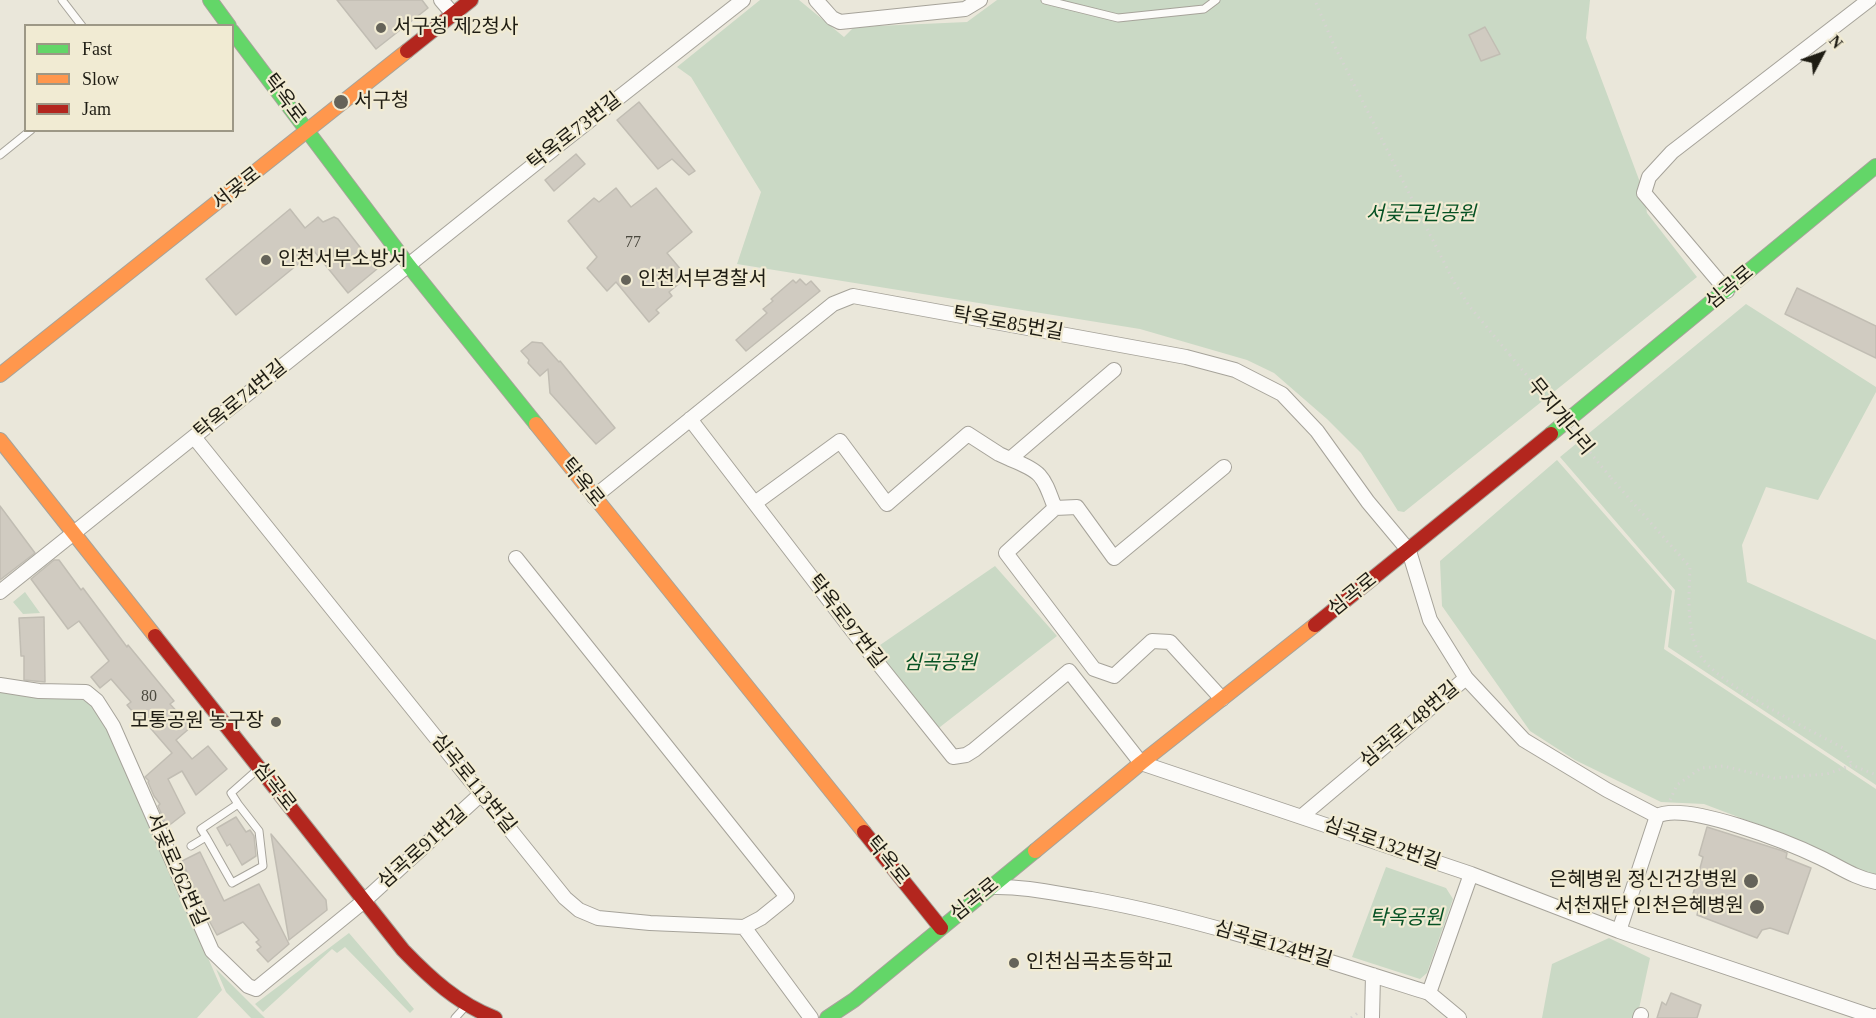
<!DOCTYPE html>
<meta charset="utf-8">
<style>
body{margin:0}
#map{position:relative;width:1876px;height:1018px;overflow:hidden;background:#eae7da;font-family:"Times New Roman",serif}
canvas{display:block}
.legend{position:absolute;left:24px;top:24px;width:210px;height:108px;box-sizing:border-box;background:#f1ebd3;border:2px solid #9d9886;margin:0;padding:8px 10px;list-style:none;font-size:18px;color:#1e1c13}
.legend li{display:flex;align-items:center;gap:12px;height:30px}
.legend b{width:30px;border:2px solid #9d9886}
.north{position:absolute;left:1792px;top:24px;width:60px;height:60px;-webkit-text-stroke:4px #f1ebd3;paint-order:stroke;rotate:49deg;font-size:16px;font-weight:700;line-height:24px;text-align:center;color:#1e1c13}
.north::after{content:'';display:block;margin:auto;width:21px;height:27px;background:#1e1c13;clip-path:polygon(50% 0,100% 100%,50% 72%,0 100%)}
</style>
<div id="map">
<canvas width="1876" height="1018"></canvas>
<ul class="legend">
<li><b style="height:8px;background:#63d668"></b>Fast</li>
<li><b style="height:8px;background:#ff974d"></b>Slow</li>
<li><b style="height:8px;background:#b3261e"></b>Jam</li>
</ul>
<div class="north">N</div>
</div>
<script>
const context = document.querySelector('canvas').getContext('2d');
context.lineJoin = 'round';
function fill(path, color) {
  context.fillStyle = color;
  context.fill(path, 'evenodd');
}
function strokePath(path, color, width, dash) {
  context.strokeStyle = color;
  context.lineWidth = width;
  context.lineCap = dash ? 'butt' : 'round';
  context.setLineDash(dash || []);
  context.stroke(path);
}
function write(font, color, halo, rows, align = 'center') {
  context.font = font + ' "Times New Roman","Noto Sans KR",serif';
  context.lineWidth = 4.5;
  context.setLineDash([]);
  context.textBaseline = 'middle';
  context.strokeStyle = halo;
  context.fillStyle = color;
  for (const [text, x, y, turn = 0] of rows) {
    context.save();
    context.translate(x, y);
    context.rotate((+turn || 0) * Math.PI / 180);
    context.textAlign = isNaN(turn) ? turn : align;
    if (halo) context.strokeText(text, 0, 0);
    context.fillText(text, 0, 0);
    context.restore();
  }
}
fill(new Path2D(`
 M760,0h39l45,37 10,-10 113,-5 30,-22h593l-4,38 58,155 3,20 50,64 -293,235 -6,-1 -37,-58 -34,-34 -53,-46 -27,-13 -107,-31 -403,-65 24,-72 -70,-115 -14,-10z
 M1746,304l130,83v5l-58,108 -52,-13 -24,58 5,37 129,58v145l-208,-138 7,-57 -115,-133z
 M1557,460l115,131 -8,58 212,140v91l-15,-4 -52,-32 -105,-40 -43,-2 -86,-42 -45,-29 -88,-125 -2,-45z
 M995,566l62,70 -126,98 -64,-80z
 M25,592l15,21 -17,1 -10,-12z
 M0,690l91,11 12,16 119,273 -25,28h-197z
 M1386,867l60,21 7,11 -26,74 -7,6 -68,-22z
 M349,933l65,76 -4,4 -65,-66 -8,6 -5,-4 -69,63 -8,-8z
 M1609,938l41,20 -13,60h-95l10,-54z
 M216,969l49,49h-14l-25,-26z`), '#cad9c5');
const building = new Path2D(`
 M337,0h85l6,8 -52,41z
 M1485,27l15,27 -19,7 -12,-26z
 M639,102l56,69 -6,4 -17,-16 -14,10 -41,-49z
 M576,154l9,10 -31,27 -9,-11z
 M616,188l15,19 25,-19 36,44 -25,21 20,24 -18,15 3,4 -16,14 3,3 -10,9 -33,-40 -9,9 -20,-23 10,-11 -29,-36 26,-23 5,4z
 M290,209l15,19 13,-11 5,5 11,-5 4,2 39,50 -29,24 -34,-42 -78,64 -30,-36z
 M800,279l6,6 5,-4 9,10 -74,60 -10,-11 31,-27 -4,-4 10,-8 -2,-2 22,-19 3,3z
 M1797,288l79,38v32l-91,-44z
 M532,342l10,1 17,19 1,-1 55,67 -19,16 -46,-51 -2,-24 -8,7 -12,-13 1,-3 -8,-9z
 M0,506l35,47 -35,27z
 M54,560h5l22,30 2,-2 44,59 1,-2 46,56 -4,3 21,23 -15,13 16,19 16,-13 19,23 -31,26 -14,-24 -14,8 17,34 -18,14 -9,-21 2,-2 -6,-8 -6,-14 1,-1 -4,-4 27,-24 -26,-30 -2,2 -17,-20 4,-3 -20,-23 -11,9 -9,-11 18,-16 -30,-40 -11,8 -37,-50z
 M44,617l1,65 -21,-2v-24h-3l-2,-38z
 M236,817l10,15 4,-2 4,6 2,20 -14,9 -12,-21 -3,2 -10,-18z
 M1707,827l76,24 4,2 -1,5 25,10 -23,66 -18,-6 -8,2 -5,8 -60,-23 2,-8 -4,-4 1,-6 -3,-3 10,-37 -4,-2z
 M271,834l55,66 1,10 -38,30z
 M200,852l24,49 35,-17 30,60 -21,18 -11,-12 4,-3 -5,-5 3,-2 -16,-18 -26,13 -11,-20 -24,-54z
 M1671,993l30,12 -4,13h-40l5,-16 4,3z`);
fill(building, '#d0cbc1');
strokePath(building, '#c1bdb3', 1.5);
const lane = new Path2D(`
 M62,0l20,26
 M1045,0l73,18 86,-9 12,-9
 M0,155l31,-25
 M206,837l26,46 31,-17 -4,-35 -21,-27
 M191,846l15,-9 -5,-8 37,-25 -7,-11 26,-23
 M455,1018l10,-11`);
const street = new Path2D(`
 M441,0l12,14
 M816,0l16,18 8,4 125,-13 15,-9
 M1727,291l-83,-98 5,-16 23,-25 197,-152
 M690,419l175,228 88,110 13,-2 8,-5 95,-79 72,92 330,111 148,57 255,86 2,-1
 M194,437l371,461 14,12 19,8 52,5 94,4 17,-9 26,-21 -271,-339
 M1010,459c33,13 33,17 45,49
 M594,497l239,-193 20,-8 333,61 49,13 47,24 35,37 51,71 41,49 21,69 36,58 58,62 83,50 50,26
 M755,503l85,-62 47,63 81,-70 31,20 11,5 104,-89
 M0,592l561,-449 182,-143
 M0,685l39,6 47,1 11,9 16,25 99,225 36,35 8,3 108,-88 117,-107
 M1222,699l-52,-57 -18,-1 -38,35 -20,-7 -88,-116 49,-45 22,-1 37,51 110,-91
 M1302,816l164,-138
 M992,887c33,-1 66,7 99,12 115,21 226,59 338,94l42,-119
 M744,927l67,91
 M1619,931l38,-115c29,-15 133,27 164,42 19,9 34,20 55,24
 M1429,993l30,25
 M1372,1018l1,-43
 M1640,1018l1,-3`);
const fast = new Path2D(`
 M210,0l19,26
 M232,31l177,235 127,158
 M1551,434l325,-268
 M827,1018l27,-18 181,-149`);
const slow = new Path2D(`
 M0,375l407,-324
 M536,424l328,408
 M0,440l155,196
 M1035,851l106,-88 174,-138`);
const jam = new Path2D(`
 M407,51l64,-51
 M1315,625l236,-191
 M155,636l248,314c27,28 55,54 92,68
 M864,832l77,96`);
strokePath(lane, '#a6a39a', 9);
strokePath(street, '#a6a39a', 16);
strokePath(fast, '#a6a39a', 16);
strokePath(slow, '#a6a39a', 16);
strokePath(jam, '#a6a39a', 16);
strokePath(new Path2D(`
 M1316,3l17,40 121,239 16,25 40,48
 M1611,478l79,89c-1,28 -4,61 9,86 13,29 115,79 146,96l7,16
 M1670,800l7,-15 24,-17 22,-2 51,12 53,-4 25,-9 24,10
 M1351,1018l8,-6`), '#d6d4d1', 3, [1.5, 4.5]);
strokePath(lane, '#fcfbf9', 7);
strokePath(street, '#fcfbf9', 14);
strokePath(fast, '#63d668', 14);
strokePath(slow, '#ff974d', 14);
strokePath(jam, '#b3261e', 14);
strokePath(new Path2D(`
 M1510,355l101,123`), '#d6d4d1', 3, [1.5, 4.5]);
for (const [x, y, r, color] of [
 [381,28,6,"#656359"],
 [341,102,8,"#656359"],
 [266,260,6,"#656359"],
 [626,280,6,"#656359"],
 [276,722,6,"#656359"],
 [1751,881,8,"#656359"],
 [1757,907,8,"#656359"],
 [1014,963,6,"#656359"]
]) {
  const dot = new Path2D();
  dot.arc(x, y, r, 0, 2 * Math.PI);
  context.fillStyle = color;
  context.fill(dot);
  strokePath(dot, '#f1ebd3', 2);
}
write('16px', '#4a483e', null, [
 ["77",633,243],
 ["80",149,697]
]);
write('20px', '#1e1c13', '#f1ebd3', [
 ["서구청 제2청사",393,28],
 ["서구청",354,102],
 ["인천서부소방서",278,260],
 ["인천서부경찰서",638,280],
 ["모통공원 농구장",264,722,"right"],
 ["은혜병원 정신건강병원",1738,881,"right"],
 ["서천재단 인천은혜병원",1744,907,"right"],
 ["인천심곡초등학교",1026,963]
], 'left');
write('20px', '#1e1c13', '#f1ebd3', [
 ["탁옥로",284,99,53],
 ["탁옥로73번길",575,132,-38],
 ["서곶로",237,189,-38],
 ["심곡로",1730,288,-40],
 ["탁옥로85번길",1008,324,10],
 ["탁옥로74번길",241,400,-39],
 ["무지개다리",1560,417,51],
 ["탁옥로",582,483,51],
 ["심곡로",1353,595,-39],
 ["탁옥로97번길",846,622,52],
 ["심곡로148번길",1410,725,-40],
 ["심곡로113번길",473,784,51],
 ["심곡로",274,787,52],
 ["심곡로132번길",1382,844,19],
 ["심곡로91번길",423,848,-42],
 ["탁옥로",887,861,51],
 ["서곶로262번길",176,870,66],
 ["심곡로",975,900,-39],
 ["심곡로124번길",1273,945,16]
]);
write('italic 20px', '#055123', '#f1ebd3', [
 ["서곶근린공원",1421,215],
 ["심곡공원",940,664],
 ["탁옥공원",1406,919]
]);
</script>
